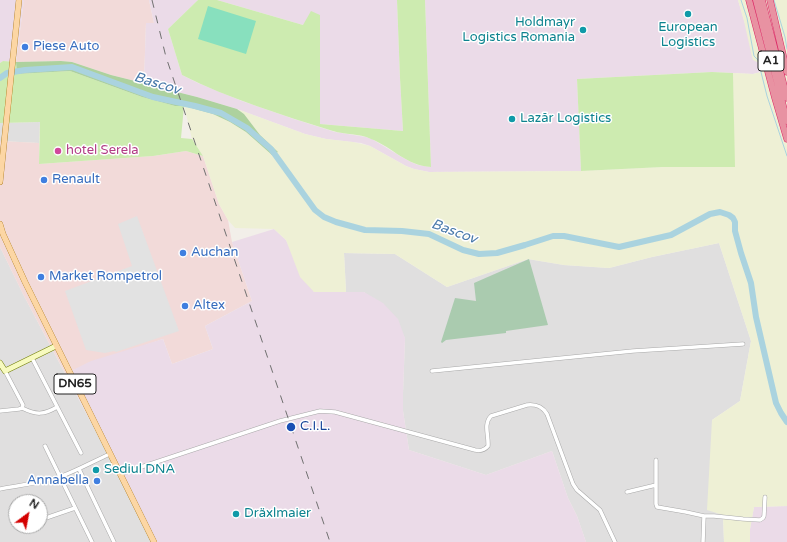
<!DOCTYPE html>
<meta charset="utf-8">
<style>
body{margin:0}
#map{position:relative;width:787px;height:542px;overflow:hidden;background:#f2efe9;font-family:"Varela Round",sans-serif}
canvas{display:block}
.north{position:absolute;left:8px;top:494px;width:40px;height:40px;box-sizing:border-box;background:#fff;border:1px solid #a7a7a7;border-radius:50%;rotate:32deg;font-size:11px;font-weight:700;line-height:16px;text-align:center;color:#222}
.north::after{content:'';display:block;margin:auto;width:14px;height:18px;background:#d40000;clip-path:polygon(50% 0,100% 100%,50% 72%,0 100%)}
</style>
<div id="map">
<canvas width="787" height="542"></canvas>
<div class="north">N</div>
</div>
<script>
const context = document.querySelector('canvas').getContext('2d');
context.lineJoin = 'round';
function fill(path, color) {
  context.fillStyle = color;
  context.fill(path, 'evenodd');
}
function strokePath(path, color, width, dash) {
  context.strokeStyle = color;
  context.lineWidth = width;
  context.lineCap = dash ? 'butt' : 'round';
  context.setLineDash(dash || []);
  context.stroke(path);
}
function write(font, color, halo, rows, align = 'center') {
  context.font = font + ' "Varela Round",sans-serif';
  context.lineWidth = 3;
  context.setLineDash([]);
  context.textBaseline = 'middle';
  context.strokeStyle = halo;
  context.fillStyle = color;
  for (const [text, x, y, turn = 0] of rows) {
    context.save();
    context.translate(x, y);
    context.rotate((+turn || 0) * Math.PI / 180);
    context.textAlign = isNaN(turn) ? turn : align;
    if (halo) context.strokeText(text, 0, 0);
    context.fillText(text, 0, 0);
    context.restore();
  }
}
fill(new Path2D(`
 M40,122l-1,21 -39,-2v-18z
 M719,243l32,98 -11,60 -28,19 11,95 1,27h-138l-9,-26 -9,-18 -16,-47 -66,24 -77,-25 -6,-39v-18l2,-55 -41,-46h-18l-2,-39 51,1 52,33 81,-28 36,6 45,3 43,-11z
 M0,247l24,49 130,246h-154zM16,502h24v24h-24z`), '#e0dfdf');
fill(new Path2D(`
 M24,0h125l5,23h-8l-2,59 -9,-1 -24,-6 -39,-13 -11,-1 -45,1z
 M0,141l39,2v21l114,-8 33,-5 17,5 16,48 9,16 4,22 20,59 -47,25 8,23 -41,15 -9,-25 -90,31 -7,5 -42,-79 -24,-49z`), '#f2dad9');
fill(new Path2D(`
 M0,0h24l-8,62 -13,-1 -3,2z
 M149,0h49l-30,29 14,46 16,8 44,18 52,18 41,13 31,5 6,2 28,17 11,6 7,3 13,2 -6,-167h313l18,61 3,2 2,9 -8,2 -20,-1 -21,-1 -135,7 4,92 -152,1 -15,-3 -8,-3 -36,-20 -9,-3 -35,-4 -21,-5 -68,-25 -40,-12 -28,-7 -25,-8 2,-59h8z
 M217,0h180l3,78 3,53 -83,-7v-109l-17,10z
 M274,229l12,11 28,52h50l19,11 15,16 7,19 -2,55v18l6,39 77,25 66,-24 16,47 9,18 9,26h-432l-88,-167 7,-5 18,-9 72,-22 9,25 41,-15 -8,-23 47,-25 -20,-59z
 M787,506v36h-37v-13l4,-22z`), '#ebdbe8');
fill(new Path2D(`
 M738,0h49v506l-33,1 -4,22v13h-26l-1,-27 -16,-5 5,-90 28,-19 11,-60 -32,-98 -67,14 -43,11 -45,-3 -36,-6 -81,28 -52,-33 -51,-1 2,39h-32l-14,-15 -14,-37 -12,-11 -39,-1 -7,-8 -9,-16 -16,-48 -11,-17 -8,-33 29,8 17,8 16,10 26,23 5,-3 -17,-17 -16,-21 -7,-5 68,25 21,5 27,3 17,4 36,20 8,3 15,3 152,-1 82,-4h71l-1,-94 20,1 8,-2 -2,-9 -6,-3 -1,-3 -8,-36z`), '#eef0d5');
fill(new Path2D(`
 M198,0h19l86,25 8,-14 9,4v109l83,7 -3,-53 -3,-78h28l6,167c-24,-1 -39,-20 -60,-28 -12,-6 -26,-4 -38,-8 -51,-16 -103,-32 -151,-56l-14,-46z
 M3,61l13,1 1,12 53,-3 72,26 33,9h9l-3,32 11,1 11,17 -17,-5 -33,5 -114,8 1,-42 -40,1v-60z
 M712,72l21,1 2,94h-72l-82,4 -4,-92z`), '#cdebb0');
fill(new Path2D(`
 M61,61l11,1 39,13 24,6 9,1 25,8 28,7 40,12 7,5 16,21 18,17 -6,3 -26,-23 -16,-10 -17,-8 -29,-8h-9l-33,-9 -72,-26 -53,3 -1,-12z`), '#add19e');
fill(new Path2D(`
 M529,259l19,66 -42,6v2l-60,7 -4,3 -1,-1 14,-44 21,3 -2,-18z`), '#aacbaf');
fill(new Path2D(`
 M208,6l48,15 -10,33 -48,-15z`), '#88e0be');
fill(new Path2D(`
 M137,216l42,115 -63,21 -2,-1 -9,2 -19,-3 -21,-59 67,-25 -14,-42z`), '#e2e2e2');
strokePath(new Path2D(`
 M741,0l6,18 7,38 4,4h4
 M774,0l11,37 2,12
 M758,60l9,36 20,60`), '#aad3df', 1);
strokePath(new Path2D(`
 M0,78l7,-5 18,-3 47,-3 81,30 42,9 26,7 26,15 24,21 44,61 9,7 12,5 29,8 37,1 27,3 34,16 16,4 18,-1 28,-8 28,-9h11l55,11 52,-12 39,-21 10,-2 9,3 4,3 2,4v9l6,22 10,30 5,34 20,86 5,10 6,9`), '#aad3df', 6);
const street = new Path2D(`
 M32,358l49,95
 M432,371l201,-20 110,-7
 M22,408c14,7 22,7 35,-1
 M0,411l19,-2 3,-1 1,-3 -18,-34
 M45,446l47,96
 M656,460v44l1,3 29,5 18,4h10l29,3 17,1 3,-2 1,-2 1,-19
 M79,469l35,73
 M120,474l160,-53 40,-10 15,1 140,38c5,1 9,1 13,-4 1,-10 -5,-22 3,-30l36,-11c9,-1 15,1 20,9l26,70 4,6 23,20 15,32
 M0,489c20,-4 42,-6 62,-13 16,-6 32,-15 48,-22
 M627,492l29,-7
 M40,520l35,-12
 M703,542l1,-26`);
const secondary = new Path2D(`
 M0,363l5,8 51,-25`);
const primary = new Path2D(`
 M0,182l19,-182
 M0,224l3,10 22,48 129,260`);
const highway = new Path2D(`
 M749,0l26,98 12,41
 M756,0l31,121
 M762,0l25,98
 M770,0l17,72`);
strokePath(street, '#a9a9a9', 4.5);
strokePath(secondary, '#707d05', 6);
strokePath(primary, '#a06b00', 6);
strokePath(highway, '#dc2a67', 7);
strokePath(street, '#fff', 3.5);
strokePath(secondary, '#f7fabf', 5);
strokePath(primary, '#fcd6a4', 5.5);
strokePath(highway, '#e892a2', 6);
strokePath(new Path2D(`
 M152,0l14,57 164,485`), '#707070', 1, [8, 8]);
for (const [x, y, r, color] of [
 [688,14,4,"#0f9aa8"],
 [583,30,4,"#0f9aa8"],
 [25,47,4,"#3f7fe0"],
 [512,119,4,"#0f9aa8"],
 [58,151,4,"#d1479c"],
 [44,180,4,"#3f7fe0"],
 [183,253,4,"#3f7fe0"],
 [41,277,4,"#3f7fe0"],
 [185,306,4,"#3f7fe0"],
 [291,427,5,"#1a4fb4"],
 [96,470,4,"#0f9aa8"],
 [97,481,4,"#3f7fe0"],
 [236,514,4,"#0f9aa8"]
]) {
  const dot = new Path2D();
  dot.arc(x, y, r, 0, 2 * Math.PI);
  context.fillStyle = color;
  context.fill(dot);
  strokePath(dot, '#fff', 1.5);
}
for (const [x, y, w] of [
 [771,61,26],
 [75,384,42]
]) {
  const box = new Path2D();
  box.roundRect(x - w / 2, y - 10, w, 20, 3);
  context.fillStyle = '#fff';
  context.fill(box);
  strokePath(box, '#222', 1);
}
write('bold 12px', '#222', null, [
 ["A1",771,61],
 ["DN65",75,384]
]);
write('13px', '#0d838f', '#fff', [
 ["Holdmayr",575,23,"right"],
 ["Logistics Romania",575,38,"right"],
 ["European",688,28,"center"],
 ["Logistics",688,43,"center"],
 ["Lazăr Logistics",520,119],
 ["Sediul DNA",104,470],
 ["Dräxlmaier",244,514]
], 'left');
write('13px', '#366cbe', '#fff', [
 ["Piese Auto",33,47],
 ["Renault",52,180],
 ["Auchan",191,253],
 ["Market Rompetrol",49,277],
 ["Altex",193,306],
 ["Annabella",89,481,"right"]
], 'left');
write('13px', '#b23c85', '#fff', [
 ["hotel Serela",66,151]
], 'left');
write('13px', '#164399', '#fff', [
 ["C.I.L.",300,427]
], 'left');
write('italic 14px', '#4a7aab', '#fff', [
 ["Bascov",157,84,17],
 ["Bascov",454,232,20]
]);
</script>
